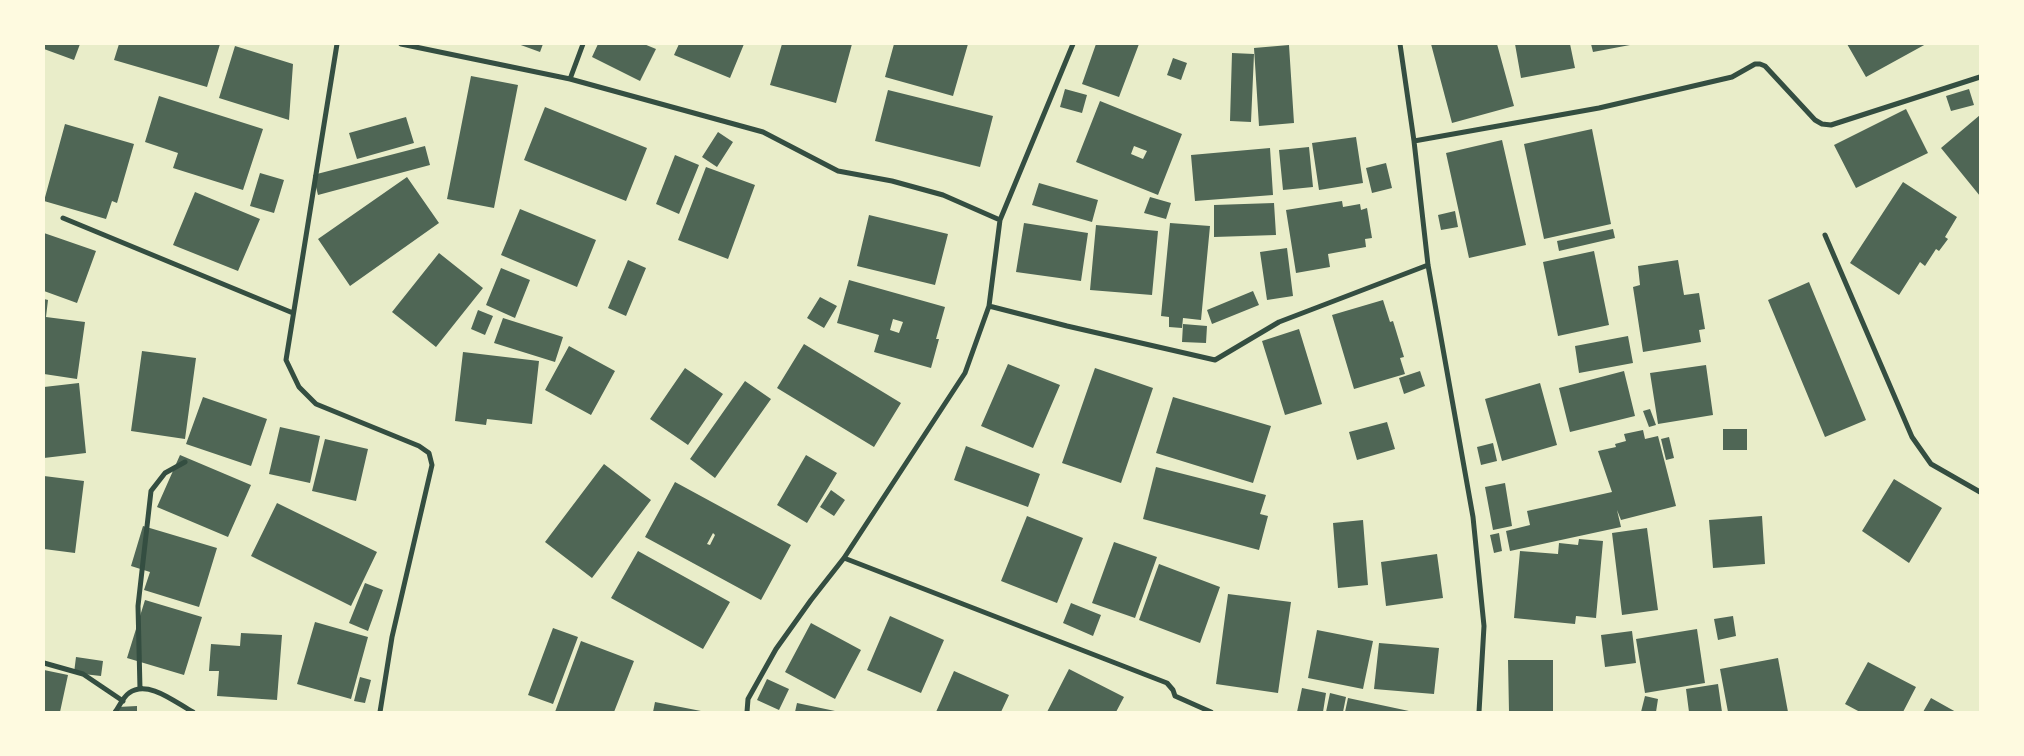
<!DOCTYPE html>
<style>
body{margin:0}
#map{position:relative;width:2024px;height:756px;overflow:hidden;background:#e9edc9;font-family:Ubuntu,sans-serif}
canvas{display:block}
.frame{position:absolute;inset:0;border:45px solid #fefae0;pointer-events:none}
</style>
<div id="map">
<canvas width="2024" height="756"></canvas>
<div class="frame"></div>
</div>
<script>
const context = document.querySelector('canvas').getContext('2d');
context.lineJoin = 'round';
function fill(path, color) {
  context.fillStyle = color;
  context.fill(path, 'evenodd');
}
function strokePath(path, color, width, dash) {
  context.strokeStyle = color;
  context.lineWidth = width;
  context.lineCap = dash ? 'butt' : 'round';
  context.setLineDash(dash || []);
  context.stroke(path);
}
fill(new Path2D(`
 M44,44h36l-6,16 -30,-11z
 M119,44h101l-13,43 -93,-27z
 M518,44h25l-3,8z
 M598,44h46l12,5 -16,32 -48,-24z
 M679,44h65l-14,34 -56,-23z
 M782,44h70l-16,59 -66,-18z
 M894,44h74l-15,52 -68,-19z
 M1096,44h43l-20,53 -37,-13z
 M1431,44h66l17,62 -62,17z
 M1515,44h55l5,24 -54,10z
 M1591,44h39v1l-37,7z
 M1847,44h79l-60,33z
 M1289,45l5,78 -35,3 -5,-78z
 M235,46l58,18 -4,56 -70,-22z
 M1232,53l22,1 -3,68 -21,-1z
 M1173,58l14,5 -6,17 -14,-5z
 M471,76l47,9 -24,123 -47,-9z
 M1065,89l22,6 -5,18 -22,-6z
 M1969,89l5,16 -23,6 -5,-15z
 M888,90l105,26 -13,51 -105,-26z
 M159,96l104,33 -20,61 -70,-22 5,-15 -33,-11z
 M1100,101l82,33 -24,61 -82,-33zM1134,146l13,5 -4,8 -12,-5z
 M545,107l102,41 -21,53 -102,-41z
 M1906,109l22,44 -72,35 -22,-43z
 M1980,115v81l-39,-48z
 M406,117l8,26 -57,16 -8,-26z
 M65,124l69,20 -17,59 -5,-2 -6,18 -62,-18z
 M1592,129l19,95 -67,15 -20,-95z
 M718,132l15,10 -16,25 -15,-10z
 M1356,137l7,46 -44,7 -7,-47z
 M1502,140l24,105 -57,13 -23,-105z
 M425,146l5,19 -112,30 -5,-20z
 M1309,147l4,40 -30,3 -4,-40z
 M1270,148l3,47 -78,6 -4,-46z
 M675,155l24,10 -20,49 -23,-10z
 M1386,163l6,25 -20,5 -6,-25z
 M706,167l49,18 -27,74 -50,-19z
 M260,173l24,7 -10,33 -24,-7z
 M407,177l32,46 -89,63 -32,-47z
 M1903,182l54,35 -12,20 3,2 -9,12 -3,-2 -11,17 -5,-4 -21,33 -49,-32z
 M1039,183l59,17 -6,22 -60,-17z
 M195,192l65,27 -22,52 -65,-26z
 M1150,197l21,6 -5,16 -22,-6z
 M1342,201l1,6 17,-3 1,6 6,-2 5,30 -7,1 1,8 -38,7 2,13 -34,6 -10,-63z
 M1274,203l2,32 -62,2v-32z
 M520,209l76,31 -19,47 -76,-32z
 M1455,211l3,16 -17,3 -3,-15z
 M869,215l79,19 -13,51 -78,-19z
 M1024,223l64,10 -7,48 -65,-9z
 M1170,223l40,3 -9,94 -18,-2 -1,10 -13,-1v-10l-8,-1z
 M1096,225l62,6 -6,64 -62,-5z
 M1613,229l2,9 -56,13 -2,-10z
 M44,233l52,18 -19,52 -33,-12z
 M1287,248l6,48 -26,4 -7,-48z
 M1594,251l15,74 -51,11 -15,-74z
 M439,253l44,35 -47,59 -44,-35z
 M628,260l18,8 -20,48 -18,-8z
 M1678,260l6,35 15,-2 6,36 -6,1 2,12 -58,10 -10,-65 7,-2 -2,-19z
 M501,268l29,12 -15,38 -29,-13z
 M849,280l96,27 -9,32h3l-8,29 -57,-16 5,-17 -42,-12zM893,319l10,3 -4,11 -9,-3z
 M1809,282l57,138 -41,17 -57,-137z
 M1253,291l6,14 -47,19 -5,-14z
 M820,297l17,9 -13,22 -17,-10z
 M44,299l4,1 -2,17 39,5 -8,57 -33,-5z
 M1383,300l7,22 3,-1 11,36 -4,1 5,16 -51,15 -22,-74z
 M478,310l15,6 -8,19 -14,-6z
 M503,318l60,19 -8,25 -61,-19z
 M1183,324l24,2 -1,17 -24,-1z
 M1299,329l23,75 -37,11 -23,-74z
 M1628,336l5,27 -54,10 -4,-27z
 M804,344l97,59 -27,44 -97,-59z
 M569,346l46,25 -24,44 -46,-25z
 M142,351l54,7 -11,81 -54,-8z
 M463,352l76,9 -7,63 -45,-5 -1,6 -31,-4z
 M1008,364l52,21 -27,63 -52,-22z
 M1706,365l7,50 -55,9 -8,-51z
 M685,368l38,26 -35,51 -38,-26z
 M1095,368l58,20 -32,95 -59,-20z
 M1420,371l5,15 -21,8 -5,-16z
 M1624,371l11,45 -65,16 -11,-44z
 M745,381l26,18 -56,79 -25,-19z
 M79,383l7,70 -42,5v-71z
 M1540,383l17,62 -55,16 -17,-62z
 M203,397l64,22 -16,47 -65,-22z
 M1173,397l98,29 -18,57 -97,-30z
 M1650,409l6,16 -7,2 -6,-16z
 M1387,422l8,27 -38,11 -8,-28z
 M280,427l40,9 -10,47 -41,-9z
 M1723,429h24v21h-24z
 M1643,430l2,9 13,-3 18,70 -55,14 -4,-10 4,17 -111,24 -4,-20 24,-6 -3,-14 85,-19 -14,-41 18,-4 -1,-3 11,-3 -2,-7z
 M1669,437l5,21 -8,2 -5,-21z
 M325,439l43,10 -12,52 -44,-10z
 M1493,443l4,18 -16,4 -4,-18z
 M966,446l74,28 -12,33 -74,-27z
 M180,455l71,30 -23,52 -71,-30z
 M806,455l31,18 -30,50 -30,-18z
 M604,464l47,36 -59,78 -47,-36z
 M1156,467l110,28 -6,19 8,2 -9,34 -116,-31z
 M44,476l40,5 -9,72 -31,-4z
 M1894,479l48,29 -33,55 -47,-32z
 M675,482l116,63 -30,55 -116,-63zM713,533l2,2 -5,10 -3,-1z
 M1505,483l7,43 -19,4 -8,-43z
 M831,490l14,10 -11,16 -14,-9z
 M277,503l100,49 -26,54 -100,-50z
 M1027,516l56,22 -26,65 -56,-22z
 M1762,516l3,48 -52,4 -4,-48z
 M1363,520l5,65 -30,3 -5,-65z
 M143,526l74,22 -18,59 -55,-17 6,-18 -19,-6z
 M1647,528l11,82 -36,5 -10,-82z
 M1499,533l3,18 -8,2 -4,-18z
 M1579,539l24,2 -7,77 -20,-2 -1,8 -61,-6 6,-67 38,3 1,-11 19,2z
 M1114,542l43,15 -22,61 -43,-15z
 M638,551l92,51 -27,47 -92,-51z
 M1437,554l6,44 -57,8 -5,-44z
 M1159,564l61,23 -20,56 -61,-23z
 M365,583l18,7 -15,41 -19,-8z
 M1228,594l63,8 -13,91 -62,-9z
 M145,600l57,17 -18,58 -57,-17z
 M1071,603l30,12 -8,21 -30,-13z
 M890,616l54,24 -23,53 -54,-23z
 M1733,616l3,20 -18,4 -4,-21z
 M315,622l53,15 -17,62 -54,-15z
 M811,623l50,27 -26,49 -50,-27z
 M553,628l25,9 -25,67 -25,-9z
 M1697,629l8,54 -60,10 -9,-54z
 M1317,630l56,11 -10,48 -55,-11z
 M1632,631l4,32 -31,4 -4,-32z
 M241,633l41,2 -5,65 -60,-4 2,-25h-10l2,-27 29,2z
 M581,641l53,20 -20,51h-59z
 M1379,643l60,5 -5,46 -60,-5z
 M76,657l27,4 -2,15 -27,-3z
 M1778,658l10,54h-60l-8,-43z
 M1508,660h45v51l-44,1z
 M1868,662l48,25 -13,25h-43l-15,-8z
 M1069,669l55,28 -8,15h-69z
 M44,670l24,5 -8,37h-16z
 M954,671l55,24 -8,17h-65z
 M360,677l11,3 -6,23 -11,-2z
 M767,679l22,10 -10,21 -22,-10z
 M1718,684l4,28h-33l-3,-23z
 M1302,688l24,5 -3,19h-26z
 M1330,693l16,4 -3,15h-17z
 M1645,696l13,3 -2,13h-15z
 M1348,698l61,13v1h-64z
 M1931,698l25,14h-33z
 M655,702l46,9v1h-48z
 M797,703l38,8v1h-40z
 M137,706v6h-18l-1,-5z`), '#4f6655');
strokePath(new Path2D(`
 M337,44l-51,316 13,27 17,17 103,42 10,7 3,12 -40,172 -12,75
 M401,44l169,35 193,53 75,39 54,10 51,14 57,25
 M1400,44l14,97 14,124 45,252 11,109 -5,86
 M570,79l13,-35
 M1414,141l185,-33 133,-31 23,-13h5l5,2 50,54 7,4 9,1 149,-48
 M63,218l230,95
 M1825,235l87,202 19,27 49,28
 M989,306l78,20 148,34 64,-38 149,-57
 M844,558l323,125 6,7 2,6 36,16
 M44,663l39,11 40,27
 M140,689l-2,-83 13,-115 14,-18 20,-11
 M115,712c4,-5 8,-15 14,-19 19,-14 47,10 64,19
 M747,712l1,-13 28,-50 35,-49 33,-42 121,-185 24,-67 11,-86 73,-176`), '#344e41', 5);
</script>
